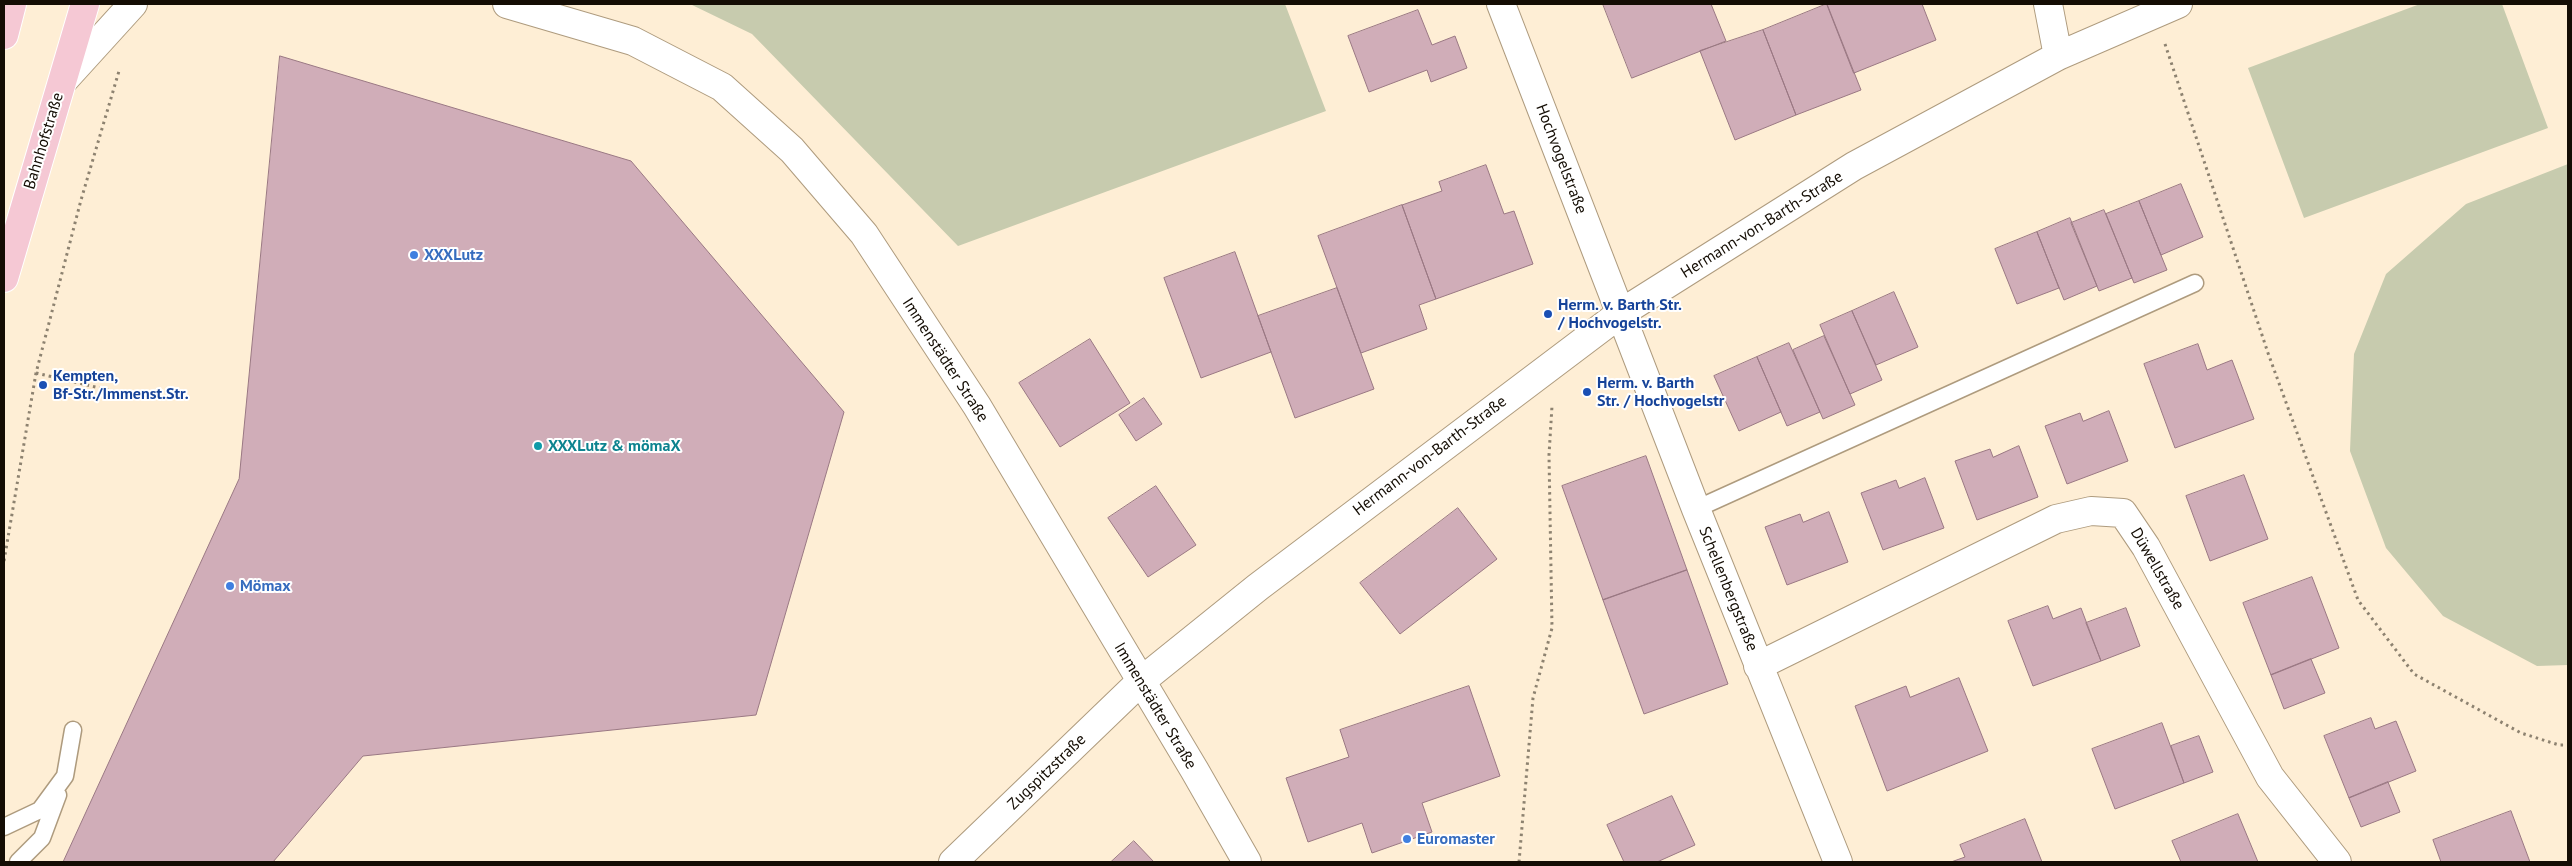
<!DOCTYPE html>
<html>
<head>
<meta charset="utf-8">
<style>
  body { margin:0 }
  #map { position:relative; width:2572px; height:866px; overflow:hidden; background:#feeed5; font-family:"PT Sans",sans-serif }
  canvas { display:block }
  .frame { position:absolute; inset:0; border:5px solid #140d04; pointer-events:none }
</style>
</head>
<body>
<div id="map">
<canvas width="2572" height="866"></canvas>
<div class="frame"></div>
</div>
<script>
const c = document.querySelector('canvas').getContext('2d');
c.lineJoin = 'round';
function paint(path, color) {
  c.fillStyle = color;
  c.fill(path, 'evenodd');
}
function strokePath(path, color, width, dash) {
  c.strokeStyle = color;
  c.lineWidth = width;
  c.lineCap = dash ? 'butt' : 'round';
  c.setLineDash(dash || []);
  c.stroke(path);
}
function drawText(font, color, halo, rows, align = 'center') {
  c.font = font + ' "PT Sans",sans-serif';
  c.lineWidth = 4;
  c.setLineDash([]);
  c.textBaseline = 'middle';
  c.strokeStyle = halo;
  c.fillStyle = color;
  for (const [text, x, y, turn = 0] of rows) {
    c.save();
    c.translate(x, y);
    c.rotate((+turn || 0) * Math.PI / 180);
    c.textAlign = isNaN(turn) ? turn : align;
    if (halo) c.strokeText(text, 0, 0);
    c.fillText(text, 0, 0);
    c.restore();
  }
}
const green = new Path2D(`
  M690,4H1285L1326,111L958,246L752,34Z
  M2420,4H2502L2548,128L2304,218L2248,68Z
  M2568,164V665L2537,666L2443,616L2386,548L2350,451L2354,354L2386,274L2466,204Z`);
const building = new Path2D(`
  M1603,4H1711L1726,41L1632,78Z
  M1827,4L1861,90L1796,115L1763,30Z
  M1827,4H1922L1936,40L1854,73Z
  M1418,10L1432,45L1455,36L1467,68L1431,82L1427,70L1369,92L1348,36Z
  M1763,30L1796,115L1735,140L1700,51Z
  M280,56L631,161L844,412L756,715L363,756L273,862H63L239,479Z
  M1486,165L1504,214L1514,211L1533,264L1436,299L1402,205L1442,191L1439,182Z
  M2181,184L2203,237L2161,255L2139,201Z
  M2139,201L2167,270L2134,283L2106,214Z
  M1402,205L1436,299L1419,305L1427,329L1361,353L1318,236Z
  M2104,210L2132,278L2099,291L2071,223Z
  M2070,218L2097,286L2064,300L2037,232Z
  M2037,232L2059,288L2017,304L1995,249Z
  M1235,252L1271,352L1201,378L1164,278Z
  M1337,288L1374,389L1295,418L1258,316Z
  M1894,292L1918,347L1876,365L1852,311Z
  M1852,311L1882,380L1850,394L1820,325Z
  M1824,336L1855,405L1823,419L1793,350Z
  M1090,339L1130,403L1060,447L1019,383Z
  M1789,343L1820,412L1787,426L1757,357Z
  M2198,344L2207,370L2232,360L2254,419L2175,448L2144,364Z
  M1757,357L1781,412L1739,431L1714,376Z
  M1144,398L1162,424L1136,441L1119,415Z
  M2109,411L2128,461L2067,484L2045,426L2080,413L2083,421Z
  M2019,446L2038,497L1977,520L1955,461L1990,449L1993,457Z
  M1646,456L1687,570L1603,600L1562,486Z
  M2244,475L2268,539L2210,561L2186,496Z
  M1925,478L1944,528L1883,550L1861,493L1896,480L1899,488Z
  M1156,486L1196,545L1148,577L1108,518Z
  M1458,508L1497,559L1400,634L1360,583Z
  M1829,512L1848,562L1787,585L1765,527L1800,514L1803,522Z
  M1687,570L1728,684L1644,714L1603,600Z
  M2312,577L2339,648L2271,675L2243,603Z
  M2048,606L2053,619L2081,608L2101,661L2033,686L2008,621Z
  M2126,608L2140,646L2101,661L2086,623Z
  M2311,659L2325,693L2284,709L2271,675Z
  M1959,678L1988,751L1887,791L1855,706L1906,686L1910,697Z
  M1469,686L1500,776L1422,803L1432,832L1372,853L1362,823L1308,842L1286,778L1349,757L1340,730Z
  M2371,718L2375,729L2396,721L2416,771L2349,798L2324,736Z
  M2162,723L2184,783L2115,809L2092,749Z
  M2199,736L2213,772L2184,783L2171,746Z
  M2388,782L2400,812L2361,827L2349,798Z
  M1672,796L1695,845L1657,862H1624L1607,825Z
  M2511,811L2530,862H2441L2433,840Z
  M2238,814L2258,862H2181L2172,841Z
  M2025,819L2042,862H1951L1965,857L1960,845Z
  M1134,841L1154,862H1111Z`);
const path = new Path2D(`
  M2165,44L2268,353L2358,600L2414,674L2521,733L2559,745H2568
  M36,373L117,392
  M4,561L36,373L81,200L119,71
  M1519,862L1533,698L1552,628L1549,455L1552,406`);
const service = new Path2D(`
  M1696,509L2195,283
  M4,827L40,810L65,776L73,730
  M18,862L42,838L58,795`);
const minor = new Path2D(`
  M1501,4L1696,509L1838,862
  M2048,4L2058,56
  M1758,666L2056,519L2091,511L2123,513L2146,547L2270,777L2337,862
  M953,862L1140,682L1258,587L1621,313L1854,166L2058,56L2178,4`);
const tertiary = new Path2D(`
  M507,4L633,41L722,87L792,150L864,234L977,406L1195,771L1247,862
  M63,81L133,4`);
const primary = new Path2D(`
  M4,35L12,4
  M4,278L85,4`);
const markers = [
  [414,255,5,"#3f7fe0"],
  [1548,314,5,"#1a4fb4"],
  [43,385,5,"#1a4fb4"],
  [1587,392,5,"#1a4fb4"],
  [538,446,5,"#0f9aa8"],
  [230,586,5,"#3f7fe0"],
  [1407,839,5,"#3f7fe0"]
];
const streetNames = [
  ["Bahnhofstraße",44,141,-73],
  ["Hochvogelstraße",1561,159,69],
  ["Hermann-von-Barth-Straße",1762,225,-32],
  ["Immenstädter Straße",945,360,57],
  ["Hermann-von-Barth-Straße",1430,456,-37],
  ["Düwellstraße",2157,569,60],
  ["Schellenbergstraße",1728,589,68],
  ["Immenstädter Straße",1155,706,59],
  ["Zugspitzstraße",1047,772,-44]
];
const shopNames = [
  ["XXXLutz",424,255],
  ["Mömax",240,586],
  ["Euromaster",1417,839]
];
const transitNames = [
  ["Herm. v. Barth Str.",1558,305],
  ["/ Hochvogelstr.",1558,323],
  ["Kempten,",53,376],
  ["Bf-Str./Immenst.Str.",53,394],
  ["Herm. v. Barth",1597,383],
  ["Str. / Hochvogelstr",1597,401]
];
const cultureNames = [
  ["XXXLutz & mömaX",548,446]
];
paint(green, '#c7cbae');
paint(building, '#d0adb8');
strokePath(building, '#9a7883', 1);
strokePath(service, '#ae9b7e', 19);
strokePath(minor, '#ae9b7e', 30);
strokePath(tertiary, '#ae9b7e', 30);
strokePath(primary, '#fff', 30);
strokePath(path, '#8d8270', 3, [2.5, 4]);
strokePath(service, '#fff', 16);
strokePath(minor, '#fff', 28);
strokePath(tertiary, '#fff', 28);
strokePath(primary, '#f5c8d4', 28);
for (const [x, y, r, color] of markers) {
  const dot = new Path2D();
  dot.arc(x, y, r, 0, 2 * Math.PI);
  c.fillStyle = color;
  c.fill(dot);
  strokePath(dot, '#fff', 2);
}
drawText('16px', '#140d04', '#fff', streetNames);
drawText('bold 16px', '#366cbe', '#fff', shopNames, 'left');
drawText('bold 16px', '#164399', '#fff', transitNames, 'left');
drawText('bold 16px', '#0d838f', '#fff', cultureNames, 'left');
</script>
</body>
</html>
